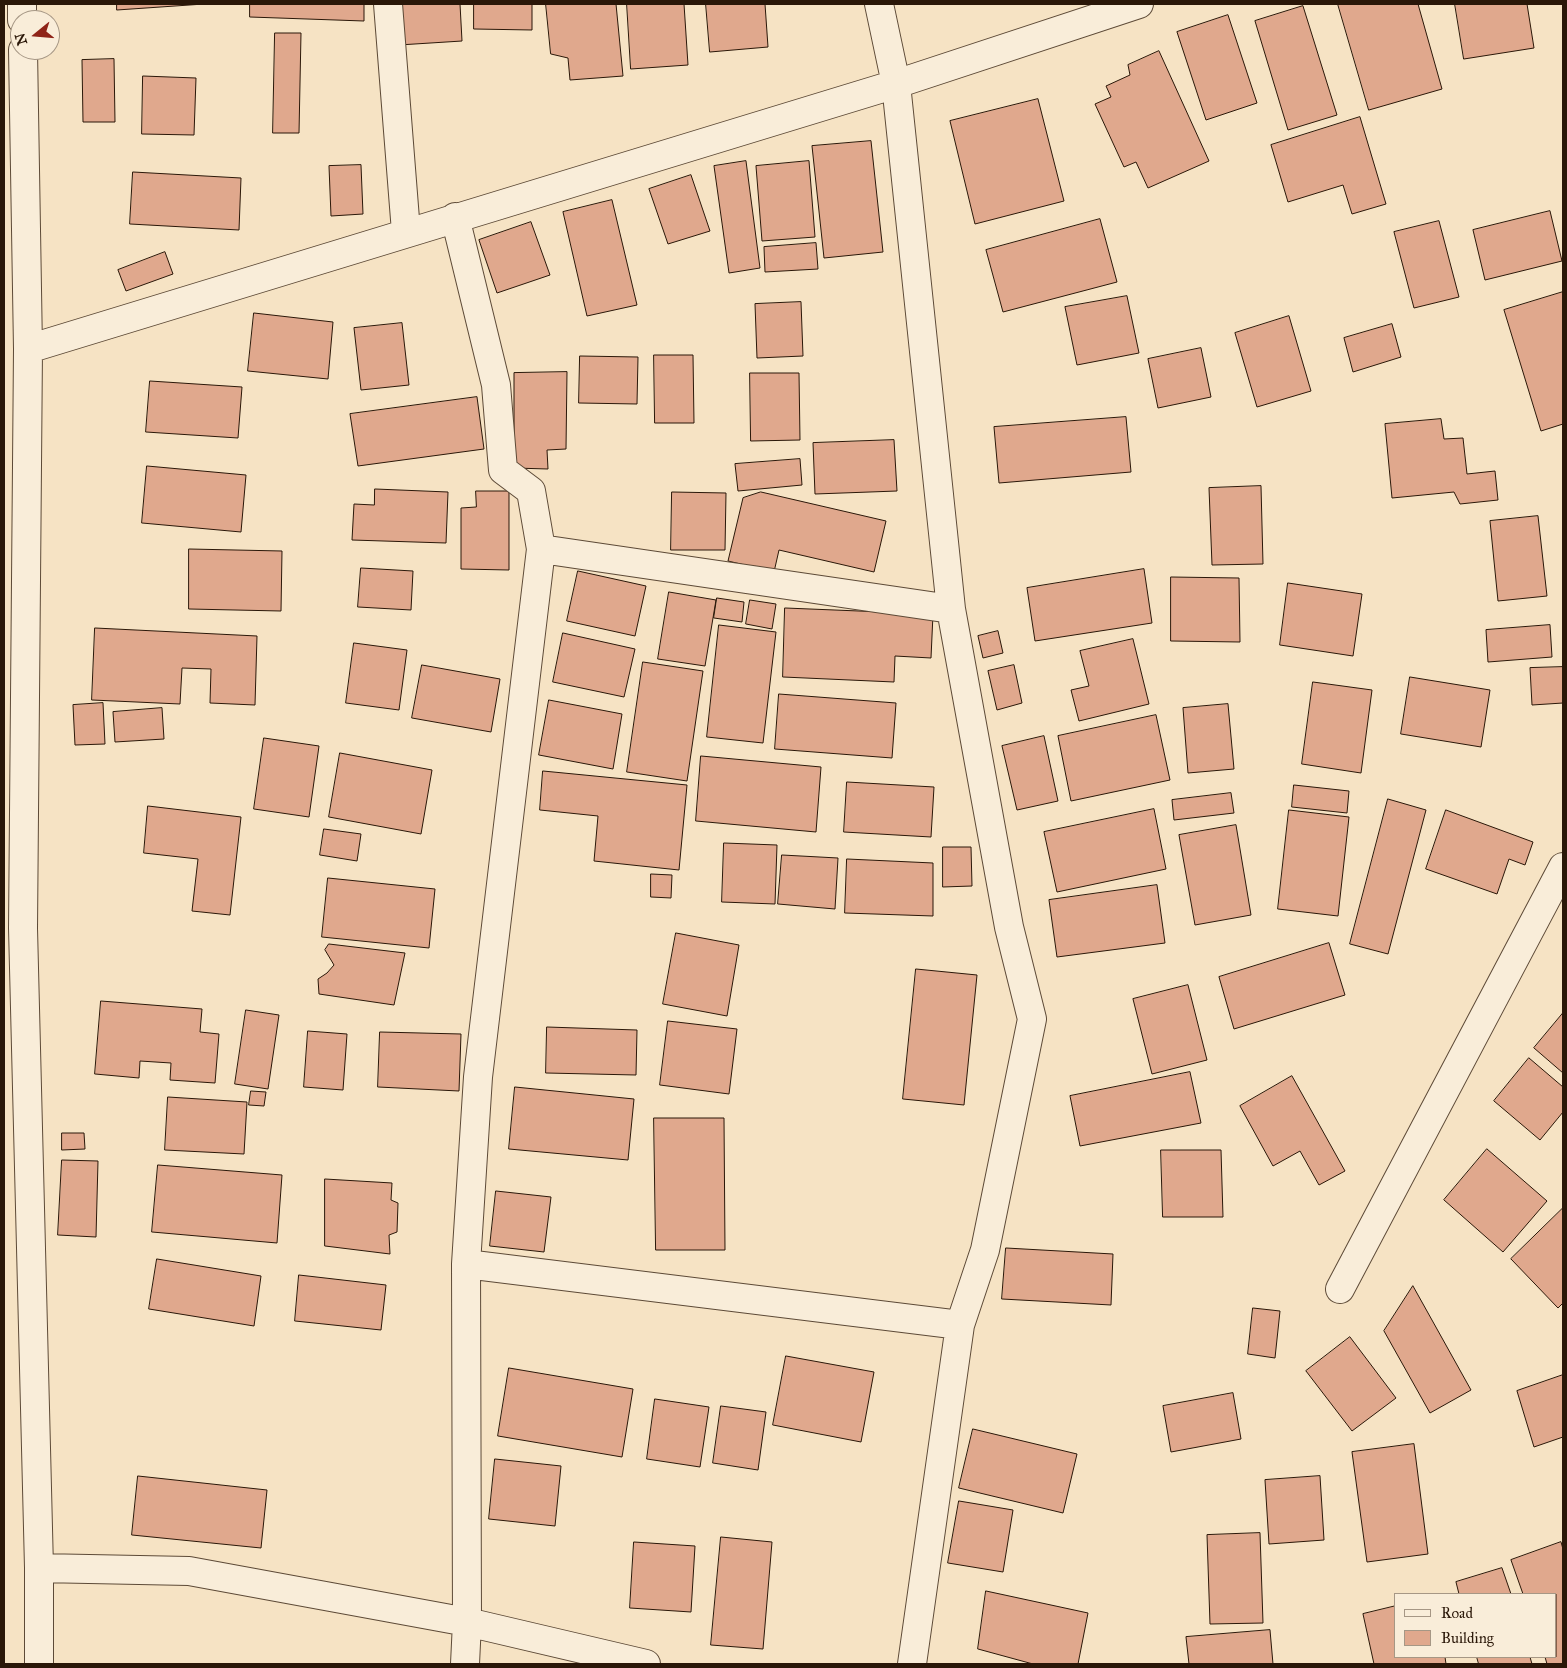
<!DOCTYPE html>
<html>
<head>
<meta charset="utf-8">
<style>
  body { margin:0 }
  #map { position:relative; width:1567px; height:1668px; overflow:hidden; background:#f6e3c4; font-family:"IM FELL Great Primer",serif }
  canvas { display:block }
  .frame { position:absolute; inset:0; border:5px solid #2a1708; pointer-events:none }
  .legend { position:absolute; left:1394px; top:1593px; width:162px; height:65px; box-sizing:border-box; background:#f9edd9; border:1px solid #a69785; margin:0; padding:6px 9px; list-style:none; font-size:15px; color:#2a1708 }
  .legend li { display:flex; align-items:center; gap:10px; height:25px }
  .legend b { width:25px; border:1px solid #a69785 }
  .north { position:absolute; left:10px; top:10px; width:50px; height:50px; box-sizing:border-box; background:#f9edd9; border:1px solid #a69785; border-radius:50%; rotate:253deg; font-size:14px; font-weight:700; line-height:20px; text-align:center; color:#2a1708 }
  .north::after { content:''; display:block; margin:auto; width:18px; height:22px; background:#8f2418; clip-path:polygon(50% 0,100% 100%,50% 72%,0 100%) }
</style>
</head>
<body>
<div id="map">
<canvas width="1567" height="1668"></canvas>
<div class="frame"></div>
<ul class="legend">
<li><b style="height:6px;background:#f9edd9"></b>Road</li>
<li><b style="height:14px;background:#e0a88d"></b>Building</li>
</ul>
<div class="north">N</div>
</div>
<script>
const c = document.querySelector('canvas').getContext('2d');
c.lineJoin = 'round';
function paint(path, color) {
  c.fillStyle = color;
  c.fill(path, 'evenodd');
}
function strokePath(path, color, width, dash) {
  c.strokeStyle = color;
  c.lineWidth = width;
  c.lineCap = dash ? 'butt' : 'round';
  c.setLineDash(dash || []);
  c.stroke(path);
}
const building = new Path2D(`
  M117,4H204L117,10Z
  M250,4H364V21L250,17Z
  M397,4H460L462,41L399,45Z
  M474,4H532V30L474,29Z
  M546,4H616L623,76L570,80L568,58L551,54Z
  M627,4H684L688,65L631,69Z
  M706,4H765L768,47L710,52Z
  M1338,4H1418L1442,89L1369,110Z
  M1455,4H1527L1534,48L1464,59Z
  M1303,6L1337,115L1288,130L1255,21Z
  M1228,15L1257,103L1206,120L1177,32Z
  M275,33H301L299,133H273Z
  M1159,51L1209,161L1148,188L1136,162L1124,167L1095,104L1111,97L1106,86L1130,75L1128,65Z
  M114,59L115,122H83L82,60Z
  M143,76L196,78L194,135L142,134Z
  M1038,99L1064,201L975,224L950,121Z
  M1360,117L1386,204L1352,214L1343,185L1288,202L1271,145Z
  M871,141L883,252L824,258L812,146Z
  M746,161L760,268L729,273L714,166Z
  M809,161L815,237L762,241L756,166Z
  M361,165L363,214L331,216L329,166Z
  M133,172L241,178L239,230L130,224Z
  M691,175L710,231L668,244L649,189Z
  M612,200L637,305L587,316L563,212Z
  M1550,211L1562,261L1485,280L1473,230Z
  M1100,219L1117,282L1003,312L986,250Z
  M1439,221L1459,297L1414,308L1394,232Z
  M531,222L550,275L497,293L479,240Z
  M816,243L818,269L765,272L764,247Z
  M165,252L173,274L126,291L118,270Z
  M1563,292V424L1541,431L1504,310Z
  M1127,296L1139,353L1077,365L1065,307Z
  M801,302L803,356L757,358L755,304Z
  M254,313L333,322L328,379L248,371Z
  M1289,316L1311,391L1257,407L1235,333Z
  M402,323L409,385L361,390L354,328Z
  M1392,324L1401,357L1353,372L1344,338Z
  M1201,348L1211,397L1158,408L1148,359Z
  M654,355H693L694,423H655Z
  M580,356L638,357L637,404L579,403Z
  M567,372L566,449L547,450L548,469L514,468V373Z
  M750,373H799L800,440L751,441Z
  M150,381L242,387L238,438L146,432Z
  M477,397L484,449L358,466L350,414Z
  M1126,417L1131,472L999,483L994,427Z
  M1441,419L1444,439L1463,438L1467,474L1495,471L1498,500L1460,504L1454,492L1392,498L1385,424Z
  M894,440L897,491L815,494L813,443Z
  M800,459L802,485L738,491L735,464Z
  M147,466L246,475L241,532L142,523Z
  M1261,486L1263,564L1212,565L1209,488Z
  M375,489L448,492L446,543L352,540L354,504L374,505Z
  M476,491H509V570L461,569V508L476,507Z
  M672,492L726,493L725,550H671Z
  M761,492L886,521L874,572L779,550L774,572L728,561L743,498Z
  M1538,516L1547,596L1498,601L1490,521Z
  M189,549L282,551L281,611L189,609Z
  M361,568L413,571L411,610L358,607Z
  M1144,569L1152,623L1035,641L1027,588Z
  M578,571L646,586L635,636L567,621Z
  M1171,577L1239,578L1240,642L1171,641Z
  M1288,583L1362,594L1353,656L1280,645Z
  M669,592L716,600L705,666L658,659Z
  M717,598L744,602L742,622L714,618Z
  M750,600L776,604L772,629L746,624Z
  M785,608L933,614L931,658L895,656L894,682L783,677Z
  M719,625L776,632L763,743L707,737Z
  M1550,625L1552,657L1488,662L1486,630Z
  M95,628L257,636L255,705L210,703L211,669L182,668L180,704L92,700Z
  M998,631L1003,653L983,658L978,636Z
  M563,633L635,649L624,697L553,682Z
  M1133,639L1149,704L1079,721L1071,690L1089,686L1080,651Z
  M354,643L407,650L399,710L346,703Z
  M643,662L703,671L687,781L627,772Z
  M422,665L500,679L491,732L412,718Z
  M1014,665L1022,703L997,710L988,671Z
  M1563,667V703L1532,705L1530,668Z
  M1410,677L1490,690L1481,747L1401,734Z
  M1313,682L1372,690L1361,773L1302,764Z
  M779,694L896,703L892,758L775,749Z
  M549,700L622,714L613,769L539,755Z
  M103,703L105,744L75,745L73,705Z
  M1228,704L1234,769L1188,773L1183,708Z
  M162,708L164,739L115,742L113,712Z
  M1156,715L1170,780L1071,801L1058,736Z
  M1044,736L1058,801L1017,810L1002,746Z
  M264,738L319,746L309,817L254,809Z
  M340,753L432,770L421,834L329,817Z
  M701,756L821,767L816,832L696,821Z
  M543,771L687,785L679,870L594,861L598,816L540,810Z
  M847,782L934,787L931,837L844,832Z
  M1294,785L1349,791L1347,813L1292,807Z
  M1231,793L1234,813L1174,820L1172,800Z
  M1388,799L1426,810L1388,954L1350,944Z
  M148,806L241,817L230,915L192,911L198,859L144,853Z
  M1154,809L1166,869L1057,892L1044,832Z
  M1289,810L1349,817L1338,916L1278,909Z
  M1446,810L1533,842L1525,865L1509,859L1497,894L1426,869Z
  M1236,825L1251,915L1195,925L1179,835Z
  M324,829L361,834L357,861L320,855Z
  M724,843L777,845L775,904L722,902Z
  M943,847H971L972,886L943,887Z
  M782,855L838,858L835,909L778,904Z
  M847,859L933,863V916L845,913Z
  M651,874L672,875L671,898L651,897Z
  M328,878L435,889L429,948L322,937Z
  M1157,885L1165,943L1057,957L1049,900Z
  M676,933L739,945L727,1016L663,1004Z
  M1329,943L1345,995L1234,1029L1219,977Z
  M329,944L405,953L394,1005L319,994L318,979L327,973L334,965L325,950Z
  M916,969L977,975L964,1105L903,1099Z
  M1188,985L1207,1060L1152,1074L1133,999Z
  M101,1001L202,1009L200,1032L219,1034L215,1083L170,1080L171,1063L140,1061L139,1078L95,1074Z
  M246,1010L279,1015L268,1089L235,1084Z
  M1563,1013V1073L1534,1048Z
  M668,1021L737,1029L729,1094L660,1085Z
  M547,1027L637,1030L636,1075L546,1073Z
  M308,1031L347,1034L343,1090L304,1087Z
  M380,1032L461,1034L459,1091L378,1087Z
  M1529,1058L1563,1087V1112L1540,1140L1494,1101Z
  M1190,1072L1201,1123L1080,1146L1070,1096Z
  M1292,1076L1345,1171L1319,1185L1300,1151L1273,1166L1240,1106Z
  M515,1087L634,1099L628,1160L509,1149Z
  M251,1091L266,1092L264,1106L249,1105Z
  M168,1097L247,1102L244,1154L165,1150Z
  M654,1118H724L725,1250H656Z
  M62,1133H84L85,1149L62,1150Z
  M1487,1149L1547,1201L1503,1252L1444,1200Z
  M1161,1150H1221L1223,1217H1163Z
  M62,1160L98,1161L96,1237L58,1235Z
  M158,1165L282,1175L277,1243L152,1232Z
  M325,1179L392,1183L391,1200L398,1203L397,1232L389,1235L390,1254L325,1246Z
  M496,1191L551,1197L544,1252L490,1246Z
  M1563,1208V1303L1558,1308L1511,1259Z
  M1006,1248L1113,1254L1111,1305L1002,1299Z
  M157,1259L261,1276L254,1326L149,1309Z
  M299,1275L386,1285L381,1330L295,1321Z
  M1413,1286L1471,1390L1430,1413L1384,1331Z
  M1253,1308L1280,1311L1275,1358L1248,1354Z
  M1350,1337L1396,1398L1352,1431L1306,1371Z
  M786,1356L874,1372L861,1442L773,1425Z
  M509,1368L633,1389L622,1457L498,1436Z
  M1563,1375V1437L1534,1447L1517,1391Z
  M1233,1393L1241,1439L1171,1452L1163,1406Z
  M655,1399L709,1407L700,1467L647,1459Z
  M721,1406L766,1412L758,1470L713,1463Z
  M973,1429L1077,1454L1063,1513L959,1488Z
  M1414,1444L1428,1554L1367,1562L1352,1452Z
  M495,1459L561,1466L555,1526L489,1519Z
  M138,1476L267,1490L261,1548L132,1535Z
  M1320,1476L1324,1540L1269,1544L1265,1480Z
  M959,1501L1013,1510L1003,1572L948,1563Z
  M1260,1533L1263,1623L1210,1624L1207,1535Z
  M721,1537L772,1542L763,1649L711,1645Z
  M634,1542L695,1546L691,1612L630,1608Z
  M1561,1542L1563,1549V1664H1547L1545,1657H1556V1594H1523L1511,1560Z
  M1502,1568L1511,1594H1459L1456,1582Z
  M986,1591L1088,1613L1078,1664H1033L978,1649Z
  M1396,1606V1657H1445L1446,1664H1374L1363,1614Z
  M1270,1630L1273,1664H1189L1186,1637Z
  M1477,1657H1530L1532,1664H1479Z`);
const street = new Path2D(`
  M22,4V20
  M388,4L406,232
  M879,4L896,84L951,609L1009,927L1032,1019L985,1250L960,1325L912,1664
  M23,50L28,349L23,928L39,1568V1664
  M455,217L496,385L503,470L531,491L541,549L478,1077L466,1264L467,1622L646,1664
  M28,349L896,84L1139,4
  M541,549L951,609
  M466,1264L960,1325
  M1340,1289L1563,867
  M39,1568L189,1571L467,1622L465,1664`);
paint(building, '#e0a88d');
strokePath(building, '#2a1708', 1);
strokePath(street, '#5d4a37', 30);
strokePath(street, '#f9edd9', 28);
</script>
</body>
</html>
